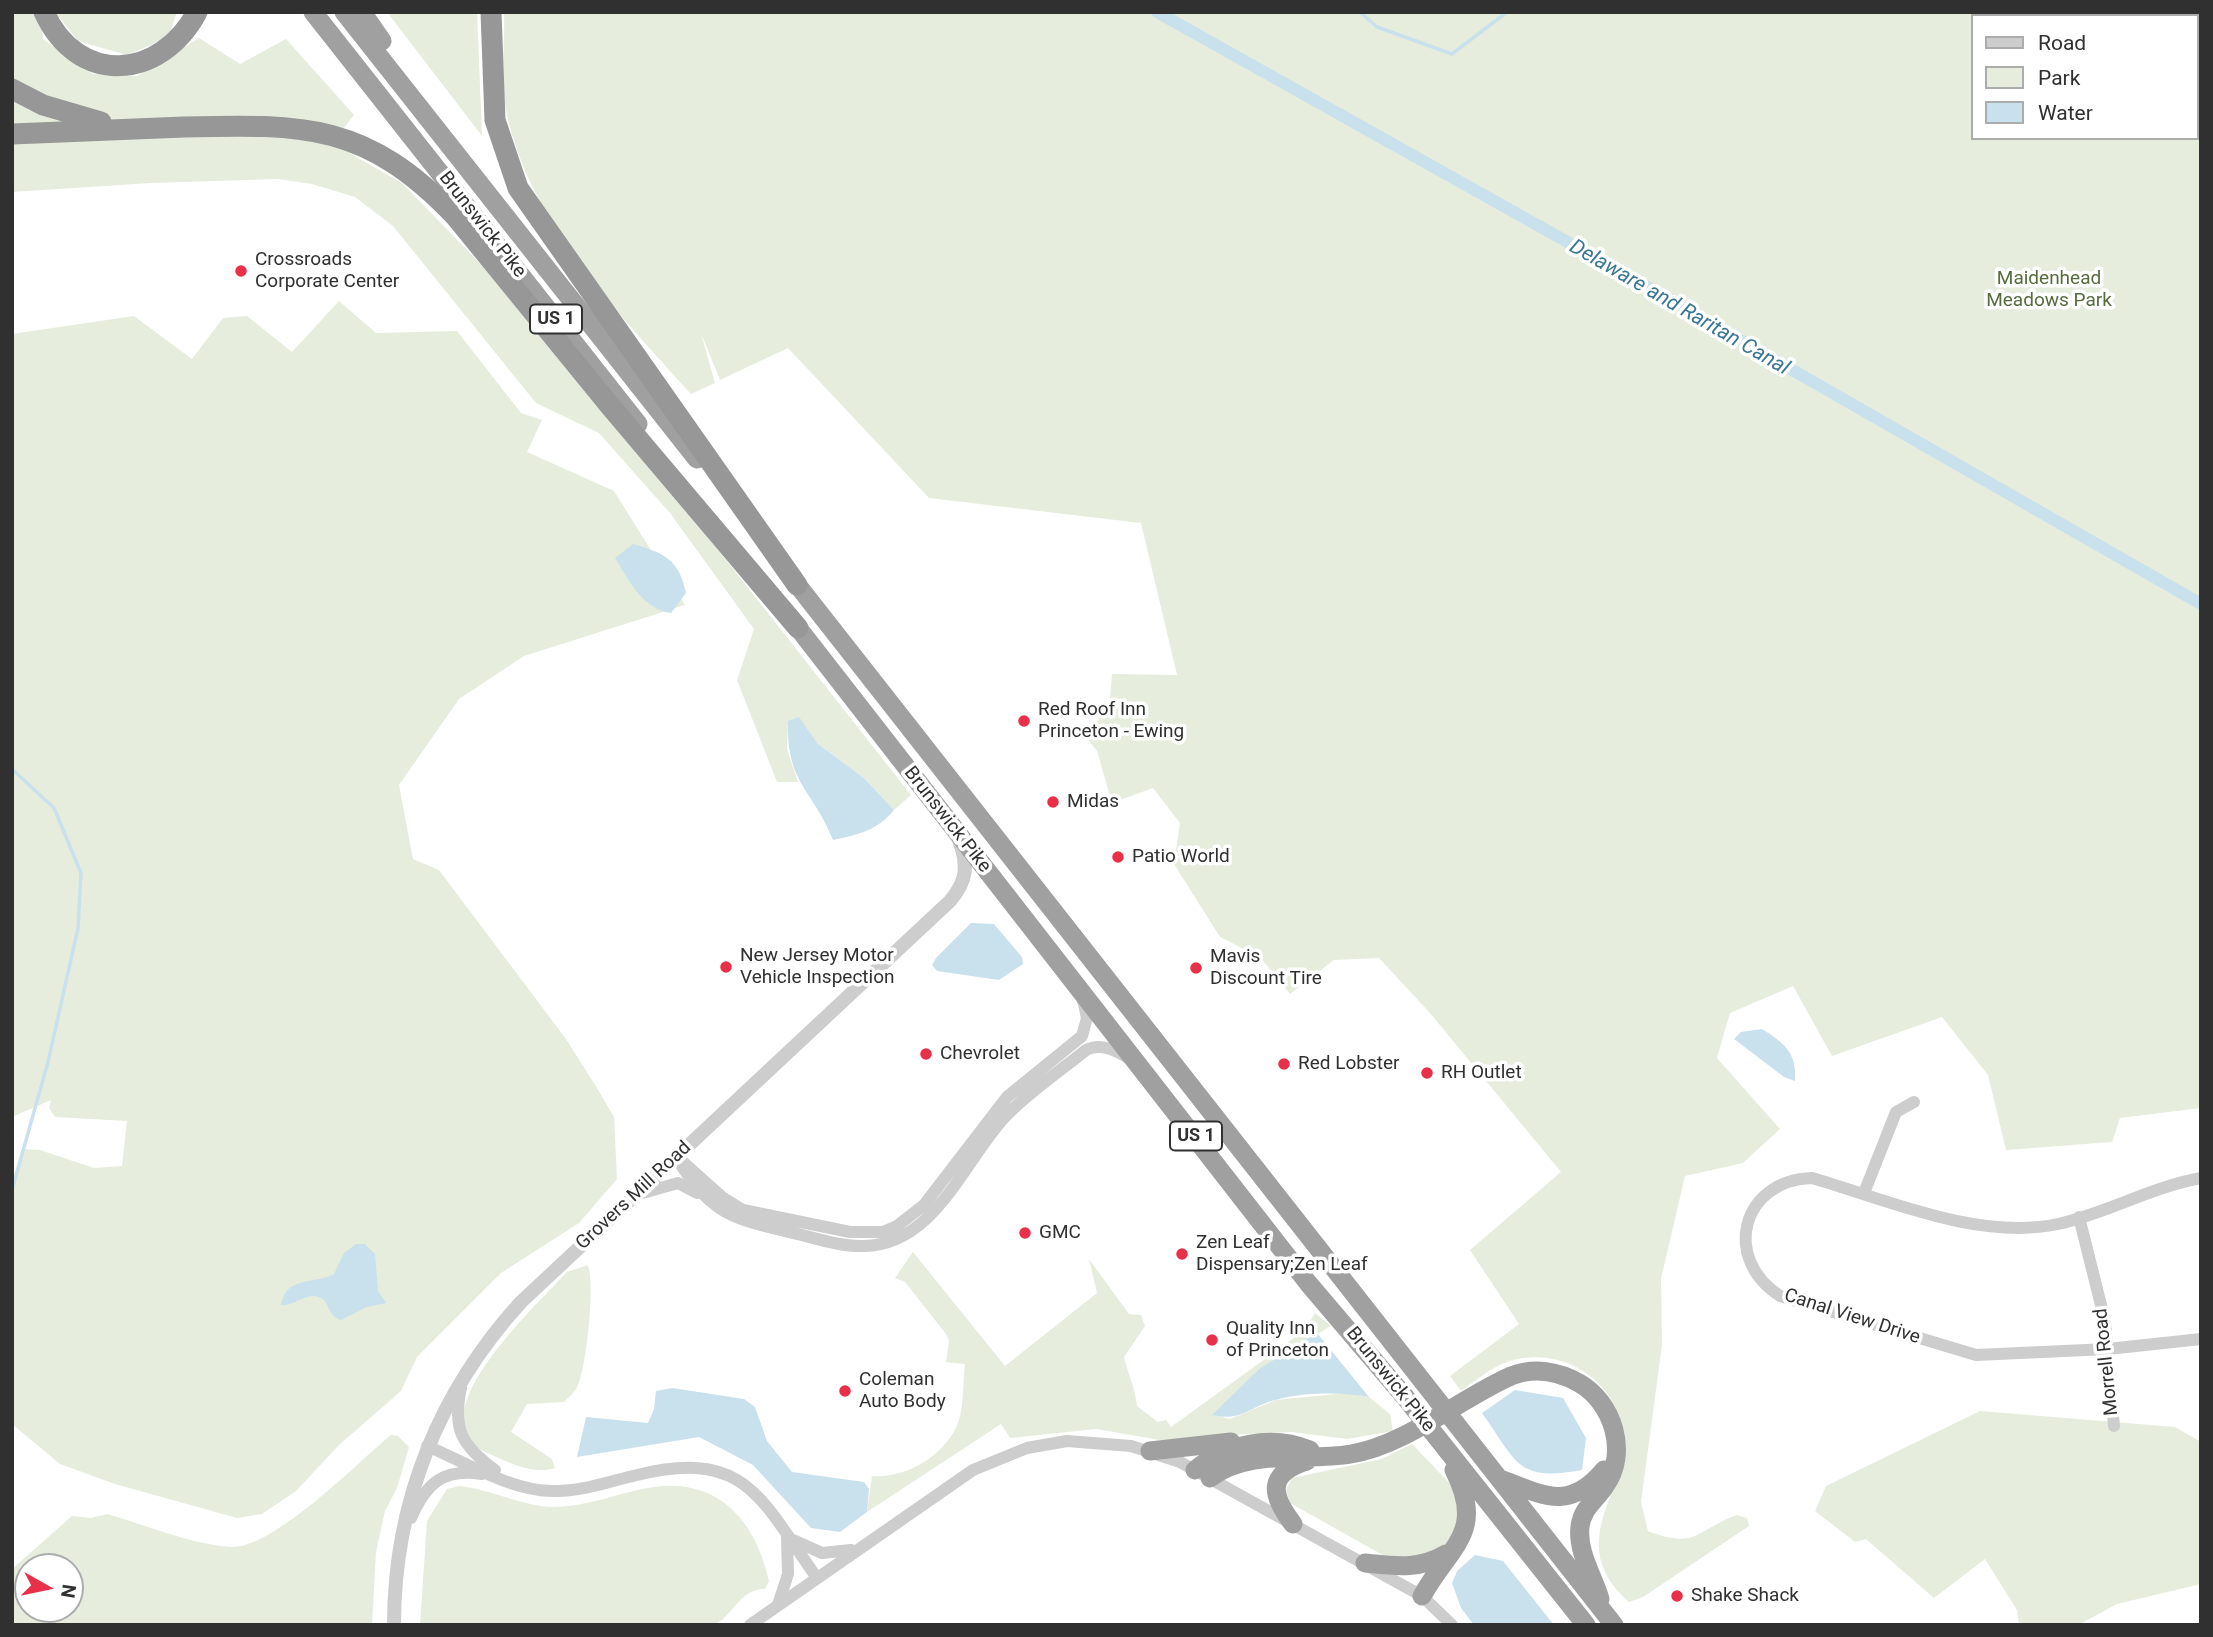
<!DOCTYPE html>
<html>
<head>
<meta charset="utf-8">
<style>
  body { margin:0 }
  #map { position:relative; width:2213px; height:1637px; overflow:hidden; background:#fff; font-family:Roboto,sans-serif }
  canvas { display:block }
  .frame { position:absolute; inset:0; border:14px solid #303030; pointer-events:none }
  .legend { position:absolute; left:1971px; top:14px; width:228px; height:126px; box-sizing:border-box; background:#fff; border:2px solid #acacac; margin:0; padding:9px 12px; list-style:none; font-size:21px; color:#303030 }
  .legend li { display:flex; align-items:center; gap:14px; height:35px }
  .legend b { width:35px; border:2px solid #acacac }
  .north { position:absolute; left:14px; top:1553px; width:70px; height:70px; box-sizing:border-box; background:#fff; border:2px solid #acacac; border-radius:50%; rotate:99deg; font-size:19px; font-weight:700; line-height:28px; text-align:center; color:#303030 }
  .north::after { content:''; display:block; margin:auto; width:24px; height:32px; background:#e83048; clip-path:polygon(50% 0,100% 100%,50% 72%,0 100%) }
</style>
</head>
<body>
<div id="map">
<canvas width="2213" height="1637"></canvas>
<div class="frame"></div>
<ul class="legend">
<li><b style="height:9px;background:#cdcdcd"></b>Road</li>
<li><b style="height:19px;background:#e6eddd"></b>Park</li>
<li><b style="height:19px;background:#c9e1ed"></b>Water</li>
</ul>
<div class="north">N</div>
</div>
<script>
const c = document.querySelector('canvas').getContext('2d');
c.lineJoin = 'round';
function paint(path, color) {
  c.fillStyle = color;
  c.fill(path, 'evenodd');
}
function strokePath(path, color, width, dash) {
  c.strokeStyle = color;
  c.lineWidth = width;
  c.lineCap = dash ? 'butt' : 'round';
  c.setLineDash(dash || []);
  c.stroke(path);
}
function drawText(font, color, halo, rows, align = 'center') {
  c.font = font + ' Roboto,sans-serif';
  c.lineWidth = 7;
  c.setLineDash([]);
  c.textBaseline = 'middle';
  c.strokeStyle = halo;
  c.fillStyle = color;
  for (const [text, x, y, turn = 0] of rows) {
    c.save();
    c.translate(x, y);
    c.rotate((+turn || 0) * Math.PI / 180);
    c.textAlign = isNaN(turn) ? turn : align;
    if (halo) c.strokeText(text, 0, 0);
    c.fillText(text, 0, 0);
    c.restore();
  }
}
const green = new Path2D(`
  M12,12H41L43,39L93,74L137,76L199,38L240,64L286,39L354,115L332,143L402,183L494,278L642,453L911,795L894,810L864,778L788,721L787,749L798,782H777L737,680L754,629L670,513L599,433L536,403L393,226L355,197L312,184L278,179L151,183L12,192Z
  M55,12H177L168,38L127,55L78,41Z
  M387,12H477L482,136Z
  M504,12H2201V1108L2120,1118L2112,1142L2006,1150L1988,1075L1942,1017L1832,1056L1793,986L1730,1013L1717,1058L1780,1129L1743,1163L1685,1176L1661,1279L1662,1345L1641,1502L1648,1531C1698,1550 1695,1530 1737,1515L1747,1518L1749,1526L1643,1597L1629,1602C1576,1555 1605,1514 1625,1458C1629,1396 1579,1347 1517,1359C1496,1363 1478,1379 1461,1391L1450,1376L1519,1324L1470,1250L1561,1172L1430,1013L1379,958L1334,960L1290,994L1260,957L1220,937L1174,864L1180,823L1153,788L1112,803L1097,751L1082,732L1109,712L1112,674L1177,675L1141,523L929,498L788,348L720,380L701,333L715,383L691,394C617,312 524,216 505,104C501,75 505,42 504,12ZM1973,16H2197V138H1973Z
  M339,301L376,333L457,331L521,413L542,420L527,452L614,491L685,605L524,656L459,699L399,785L413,859L439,870L566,1039L597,1088L614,1117L617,1179L579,1223L501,1273L417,1357L401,1391L339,1445L296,1491L262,1514L237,1518L115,1484L60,1464L12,1424V1182L22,1149L40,1150L94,1168L122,1166L127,1121L55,1117L49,1108L51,1100L12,1117V334L134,316L192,359L223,318L247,316L292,352Z
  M913,1252L1005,1366L1097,1293L1089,1259L1129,1314L1141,1315L1145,1326L1124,1357C1128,1374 1135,1388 1137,1406L1158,1422L1166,1420L1171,1427L1305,1330L1315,1313L1331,1326L1259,1369L1213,1415L1230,1419L1276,1400L1347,1393L1369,1397L1390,1414L1393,1431L1347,1439L1292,1432L1230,1435L1172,1442L1096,1429L1010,1438L1001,1424L867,1512L872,1476C906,1479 948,1454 959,1420C964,1403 963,1381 965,1364L946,1362L949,1341L946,1334L905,1282L895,1278Z
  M588,1265C595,1286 587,1364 578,1385C576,1391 569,1397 564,1402L527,1404L511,1432L552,1459L555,1468C530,1476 502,1459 479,1449C420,1411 540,1302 567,1272Z
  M1980,1411L2175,1427L2201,1442V1584L2117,1604L2078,1625H2019L2017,1610L1985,1559L1934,1598L1866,1539L1855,1542L1815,1511L1826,1486Z
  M391,1435L398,1436L409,1447L397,1488L385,1511L376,1552L372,1625H12V1569L72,1516L91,1518L107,1514C146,1525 190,1544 231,1547C273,1549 357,1463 391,1435ZM28,1567H70V1609H28Z
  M1412,1444L1458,1492L1459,1535L1431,1560L1390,1559L1290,1503L1286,1490L1292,1478L1382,1459Z
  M459,1486C491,1489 521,1506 553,1507C588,1507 620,1492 654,1487C719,1478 756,1522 769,1581L765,1589C738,1589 734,1617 713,1625H420L427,1521L447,1489Z`);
const water = new Path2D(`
  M633,544C664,553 679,559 686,593L671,613C643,609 629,581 615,558Z
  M799,717L817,743L864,778L894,810C878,830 858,835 833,840C813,789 786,784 788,721Z
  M971,923L994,924L1022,957L1023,964L999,980L937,971L932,965L936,958Z
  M1762,1029C1784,1043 1797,1052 1795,1081L1784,1077L1734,1039L1741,1032Z
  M356,1244H365L375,1254L378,1291L386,1303L367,1307L341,1320C328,1317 330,1301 319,1297C305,1292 294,1307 281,1305C286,1275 314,1285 334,1274L344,1253Z
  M1317,1333L1369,1397C1341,1392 1303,1392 1275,1400C1249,1407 1241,1422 1212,1415L1259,1369Z
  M672,1388L744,1399L755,1407L767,1441L792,1472L864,1482L869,1489L867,1512L840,1532L811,1528L753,1465L699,1437L577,1457L586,1417L648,1423L654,1409L656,1391Z
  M1515,1390L1563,1398L1586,1438L1582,1470C1516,1482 1517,1462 1482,1413Z
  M1475,1555L1503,1561L1554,1625H1474L1461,1608L1452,1583L1457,1571Z`);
const stream = new Path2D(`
  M1360,12L1377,27L1452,54L1507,12
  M12,769L54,808L81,873L78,928L48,1062L12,1190`);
const canal = new Path2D(`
  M1157,12L1630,277L2201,604`);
const minor = new Path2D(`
  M676,1157C709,1210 725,1217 785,1231C810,1236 838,1247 864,1246C934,1245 963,1163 1004,1118C1027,1093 1059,1072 1086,1050C1101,1042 1117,1051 1130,1059
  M684,1163L722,1197L743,1210L850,1232H883L897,1226L924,1205L1007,1097L1082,1036L1087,1018L1083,1000
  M2201,1178C2151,1187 2107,1213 2058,1224C1979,1241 1888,1200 1812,1178C1742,1180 1721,1258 1780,1296L1976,1355L2108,1349L2201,1339
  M1864,1193L1896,1112L1914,1102
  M639,1194L678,1183L697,1193
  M2079,1217L2105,1321L2114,1426
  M461,1388C452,1429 462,1446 495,1470
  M427,1446C465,1462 511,1491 553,1491C581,1492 610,1481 637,1475C746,1448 761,1499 817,1578
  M411,1518C426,1484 442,1468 482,1474
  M793,1540L822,1553L851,1550
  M778,1605L788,1574L787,1536
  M750,1625L973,1470L1027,1448L1067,1441L1131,1446L1180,1462L1422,1596L1452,1625`);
const tertiary = new Path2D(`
  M394,1625C394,1502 439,1392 521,1302L950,901C968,880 968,865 959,840`);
const trunk = new Path2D(`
  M313,12L638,424
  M344,12L697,459
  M362,12L382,41
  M788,573L1614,1625
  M788,615L1308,1283L1405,1397L1586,1625
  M1150,1451L1231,1442
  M1195,1470C1227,1444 1270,1434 1310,1450
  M1210,1478C1250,1448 1305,1462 1351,1454C1406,1445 1461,1398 1511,1376C1534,1367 1558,1371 1579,1383C1613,1402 1629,1453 1605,1486C1596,1500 1582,1508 1580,1527C1577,1551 1593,1576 1600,1599
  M1503,1480C1544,1496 1570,1511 1604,1470
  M1293,1524C1271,1495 1266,1474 1307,1461
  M1365,1563C1395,1566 1419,1570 1446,1554
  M1422,1596C1450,1545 1486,1533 1454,1470`);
const motorway = new Path2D(`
  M44,12C78,87 161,80 197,12
  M491,12L495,120L518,188L797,585
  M12,89L43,105L101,122
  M12,134C69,132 126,129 184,127C305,124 367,123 456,217L611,407L798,628`);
const markers = [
  [241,271,7,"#e83048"],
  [1024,721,7,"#e83048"],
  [1053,802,7,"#e83048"],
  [1118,857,7,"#e83048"],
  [726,967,7,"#e83048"],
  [1196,968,7,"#e83048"],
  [926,1054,7,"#e83048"],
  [1284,1064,7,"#e83048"],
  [1427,1073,7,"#e83048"],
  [1025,1233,7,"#e83048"],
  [1182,1254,7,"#e83048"],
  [1212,1340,7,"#e83048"],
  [845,1391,7,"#e83048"],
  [1677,1596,7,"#e83048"]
];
const shields = [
  [556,319,52],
  [1196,1136,52]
];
const shieldNames = [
  ["US 1",556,319],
  ["US 1",1196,1136]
];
const streetNames = [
  ["Brunswick Pike",482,225,52],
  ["Brunswick Pike",947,820,52],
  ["Grovers Mill Road",634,1196,-43],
  ["Canal View Drive",1852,1317,18],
  ["Morrell Road",2107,1362,-96],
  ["Brunswick Pike",1390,1380,51]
];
const poiNames = [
  ["Crossroads",255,260],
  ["Corporate Center",255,282],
  ["Red Roof Inn",1038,710],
  ["Princeton - Ewing",1038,732],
  ["Midas",1067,802],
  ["Patio World",1132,857],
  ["New Jersey Motor",740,956],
  ["Vehicle Inspection",740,978],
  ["Mavis",1210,957],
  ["Discount Tire",1210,979],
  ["Chevrolet",940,1054],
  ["Red Lobster",1298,1064],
  ["RH Outlet",1441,1073],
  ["GMC",1039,1233],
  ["Zen Leaf",1196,1243],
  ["Dispensary;Zen Leaf",1196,1265],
  ["Quality Inn",1226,1329],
  ["of Princeton",1226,1351],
  ["Coleman",859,1380],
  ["Auto Body",859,1402],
  ["Shake Shack",1691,1596]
];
const parkNames = [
  ["Maidenhead",2049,279],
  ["Meadows Park",2049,301]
];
const waterNames = [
  ["Delaware and Raritan Canal",1679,308,30]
];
paint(green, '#e6eddd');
paint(water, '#c9e1ed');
strokePath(stream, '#c9e1ed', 3.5);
strokePath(canal, '#c9e1ed', 12);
strokePath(minor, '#cdcdcd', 12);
strokePath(tertiary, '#cdcdcd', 14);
strokePath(trunk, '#a0a0a0', 19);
strokePath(motorway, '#979797', 21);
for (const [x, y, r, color] of markers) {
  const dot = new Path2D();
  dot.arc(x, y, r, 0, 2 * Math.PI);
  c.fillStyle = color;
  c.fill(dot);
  strokePath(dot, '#fff', 2.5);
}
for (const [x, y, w] of shields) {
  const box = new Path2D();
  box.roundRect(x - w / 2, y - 14.5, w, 29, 5);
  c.fillStyle = '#fff';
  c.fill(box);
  strokePath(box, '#303030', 2);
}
drawText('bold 18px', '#303030', null, shieldNames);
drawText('19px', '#303030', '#fff', streetNames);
drawText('19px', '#303030', '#fff', poiNames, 'left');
drawText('19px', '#556c3c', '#fff', parkNames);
drawText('italic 21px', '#3b7694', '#fff', waterNames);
</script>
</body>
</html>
